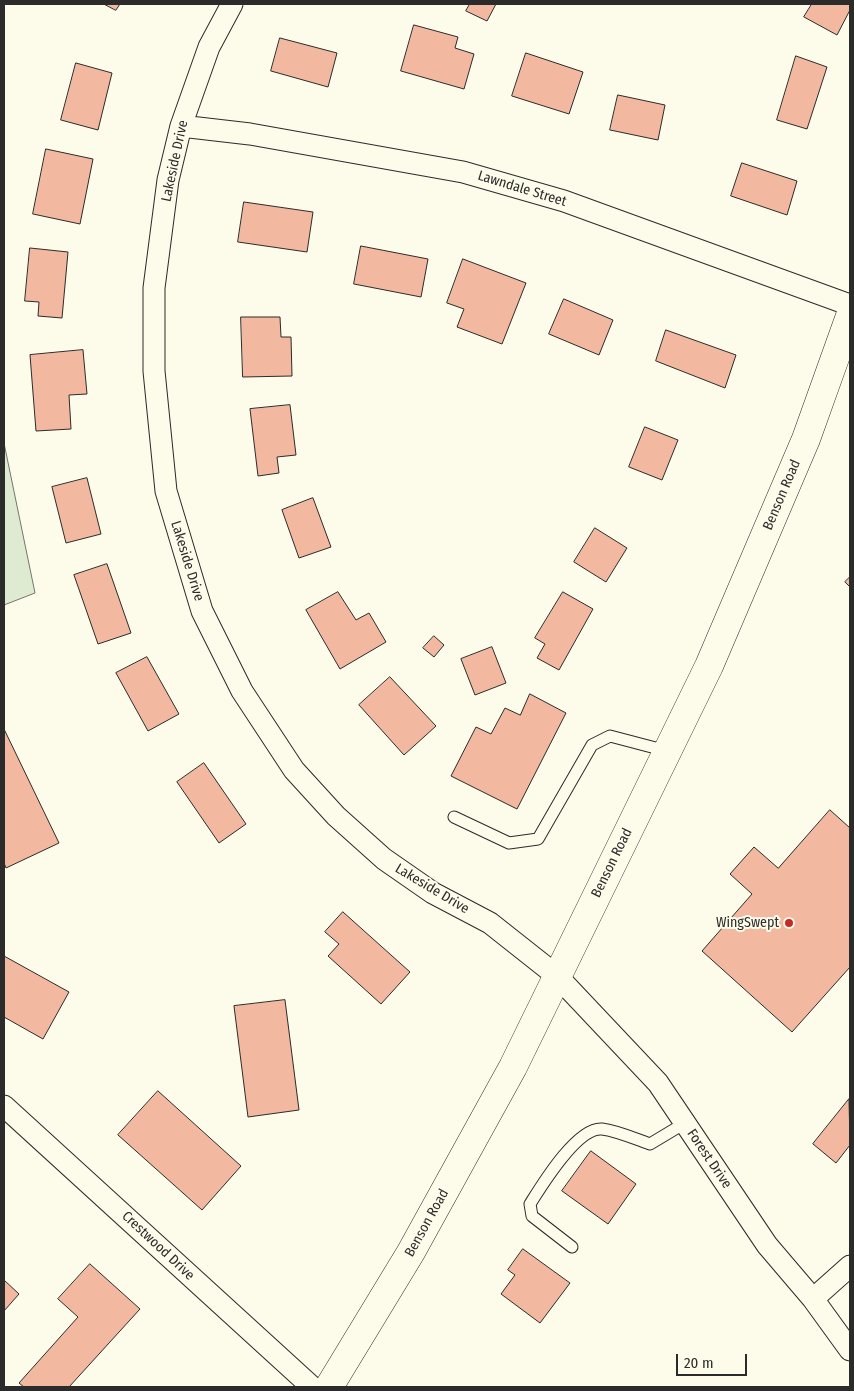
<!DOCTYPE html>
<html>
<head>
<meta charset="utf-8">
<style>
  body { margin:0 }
  #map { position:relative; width:854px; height:1391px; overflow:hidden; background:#fdfbea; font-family:"Fira Sans Condensed",sans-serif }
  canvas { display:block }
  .frame { position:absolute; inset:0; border:5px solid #2b2b2b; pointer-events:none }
  .scale { position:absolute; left:676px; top:1354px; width:71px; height:22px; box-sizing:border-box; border:2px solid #2b2b2b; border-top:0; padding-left:6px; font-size:15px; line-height:18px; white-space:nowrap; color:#2b2b2b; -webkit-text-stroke:4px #fdfbea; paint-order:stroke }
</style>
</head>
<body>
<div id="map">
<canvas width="854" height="1391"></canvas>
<div class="frame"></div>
<div class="scale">20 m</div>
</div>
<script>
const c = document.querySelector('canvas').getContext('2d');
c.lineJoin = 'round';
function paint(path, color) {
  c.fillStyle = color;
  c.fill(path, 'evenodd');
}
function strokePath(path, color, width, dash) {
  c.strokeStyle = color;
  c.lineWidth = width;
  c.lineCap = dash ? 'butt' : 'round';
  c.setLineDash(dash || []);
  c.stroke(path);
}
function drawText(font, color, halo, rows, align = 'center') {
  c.font = font + ' "Fira Sans Condensed",sans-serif';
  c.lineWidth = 4;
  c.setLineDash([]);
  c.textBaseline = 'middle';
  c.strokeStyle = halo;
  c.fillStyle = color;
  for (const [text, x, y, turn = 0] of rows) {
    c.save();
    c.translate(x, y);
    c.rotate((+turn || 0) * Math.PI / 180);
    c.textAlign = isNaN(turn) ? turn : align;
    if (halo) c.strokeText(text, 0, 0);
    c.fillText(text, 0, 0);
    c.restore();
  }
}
const green = new Path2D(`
  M4,443L35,593L4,605Z`);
const building = new Path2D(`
  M104,4H120L116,10Z
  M470,4H496L487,21L466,11Z
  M812,4H850V10L837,35L804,17Z
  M414,25L458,37L455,48L474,54L464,89L401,71Z
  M280,38L337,53L328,87L271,71Z
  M526,53L583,72L569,114L512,96Z
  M796,56L827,67L807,129L777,120Z
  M76,63L112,73L98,130L61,120Z
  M618,95L665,105L658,140L610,130Z
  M46,149L93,159L80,224L33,214Z
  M742,163L797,181L787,215L731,196Z
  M244,202L313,212L307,252L238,242Z
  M361,246L428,259L421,297L354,284Z
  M30,248L68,252L62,318L38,316L39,302L25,301Z
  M463,259L526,283L502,344L457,327L464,309L447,303Z
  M564,299L613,320L599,355L549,334Z
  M241,317H280L281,337H291L292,376L243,377Z
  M666,330L736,355L725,388L656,361Z
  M83,350L87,394L69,395L71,429L36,431L30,355Z
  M290,405L296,455L277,457L279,473L258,476L250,409Z
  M645,427L678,440L662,480L629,467Z
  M87,478L101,534L66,543L52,487Z
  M313,498L331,547L299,558L282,510Z
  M595,528L627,548L606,582L574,562Z
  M107,564L131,633L98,644L74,575Z
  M850,577V587L845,582Z
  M338,592L356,620L369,613L386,642L340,669L306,610Z
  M563,592L593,609L559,670L537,658L545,644L535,638Z
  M434,636L444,645L434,657L423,648Z
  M492,647L506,683L475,695L461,659Z
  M147,657L179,714L148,731L116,673Z
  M390,677L436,726L404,755L359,705Z
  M530,694L566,713L517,809L451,776L476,727L491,734L505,708L520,715Z
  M4,729L59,843L6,868L4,863Z
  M204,763L246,824L219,843L177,782Z
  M830,810L850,828V967L792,1032L702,951L752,894L730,874L754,847L778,868Z
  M343,912L410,972L381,1004L328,956L339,944L325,932Z
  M4,956L69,992L43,1039L4,1017Z
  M285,1000L299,1110L248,1117L234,1006Z
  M158,1091L241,1166L202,1210L118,1135Z
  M849,1099L850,1145L836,1163L813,1144Z
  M591,1151L636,1184L608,1224L562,1191Z
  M523,1249L570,1283L540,1323L501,1294L515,1275L508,1270Z
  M90,1264L140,1309L69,1387H24L19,1383L78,1317L58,1299Z
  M4,1280L19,1294L4,1311Z`);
const lane = new Path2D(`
  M454,817L509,843L538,839L592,745L610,736L667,751
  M572,1247L532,1216L530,1204C542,1185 577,1127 602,1129C618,1131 635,1139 650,1144L685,1123`);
const street = new Path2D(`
  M232,4L209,47L181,126L168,180L154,288V371L166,491L202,611L242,691L294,770L336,816L384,859L433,893L490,923L557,976L658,1083L767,1245L813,1299L850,1350
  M181,126L250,134L463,172L564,201L850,305
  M4,1106L312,1387
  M813,1299L850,1266`);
const secondary = new Path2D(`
  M329,1387L411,1252L513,1067L709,666L806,439L850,316`);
const markers = [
  [789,923,5,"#c62828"]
];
const streetNames = [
  ["Lakeside Drive",175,161,-78],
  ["Lawndale Street",522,189,17],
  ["Benson Road",782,495,-67],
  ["Lakeside Drive",187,561,73],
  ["Benson Road",612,863,-64],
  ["Lakeside Drive",432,889,31],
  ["Forest Drive",709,1159,56],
  ["Benson Road",427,1223,-61],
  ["Crestwood Drive",158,1246,43]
];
const poiNames = [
  ["WingSwept",779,923]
];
paint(green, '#deebd1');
strokePath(green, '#74746e', 1);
paint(building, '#f2b8a0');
strokePath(building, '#2b2b2b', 1);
strokePath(lane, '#2b2b2b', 13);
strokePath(street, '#2b2b2b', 23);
strokePath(secondary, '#2b2b2b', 29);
strokePath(lane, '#fdfbea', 11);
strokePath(street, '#fdfbea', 21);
strokePath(secondary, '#fdfbea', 28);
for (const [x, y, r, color] of markers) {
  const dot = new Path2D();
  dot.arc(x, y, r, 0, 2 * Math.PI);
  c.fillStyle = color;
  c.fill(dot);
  strokePath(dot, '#fdfbea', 2);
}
drawText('14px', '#2b2b2b', '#fdfbea', streetNames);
drawText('14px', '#2b2b2b', '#fdfbea', poiNames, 'right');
</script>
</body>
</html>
